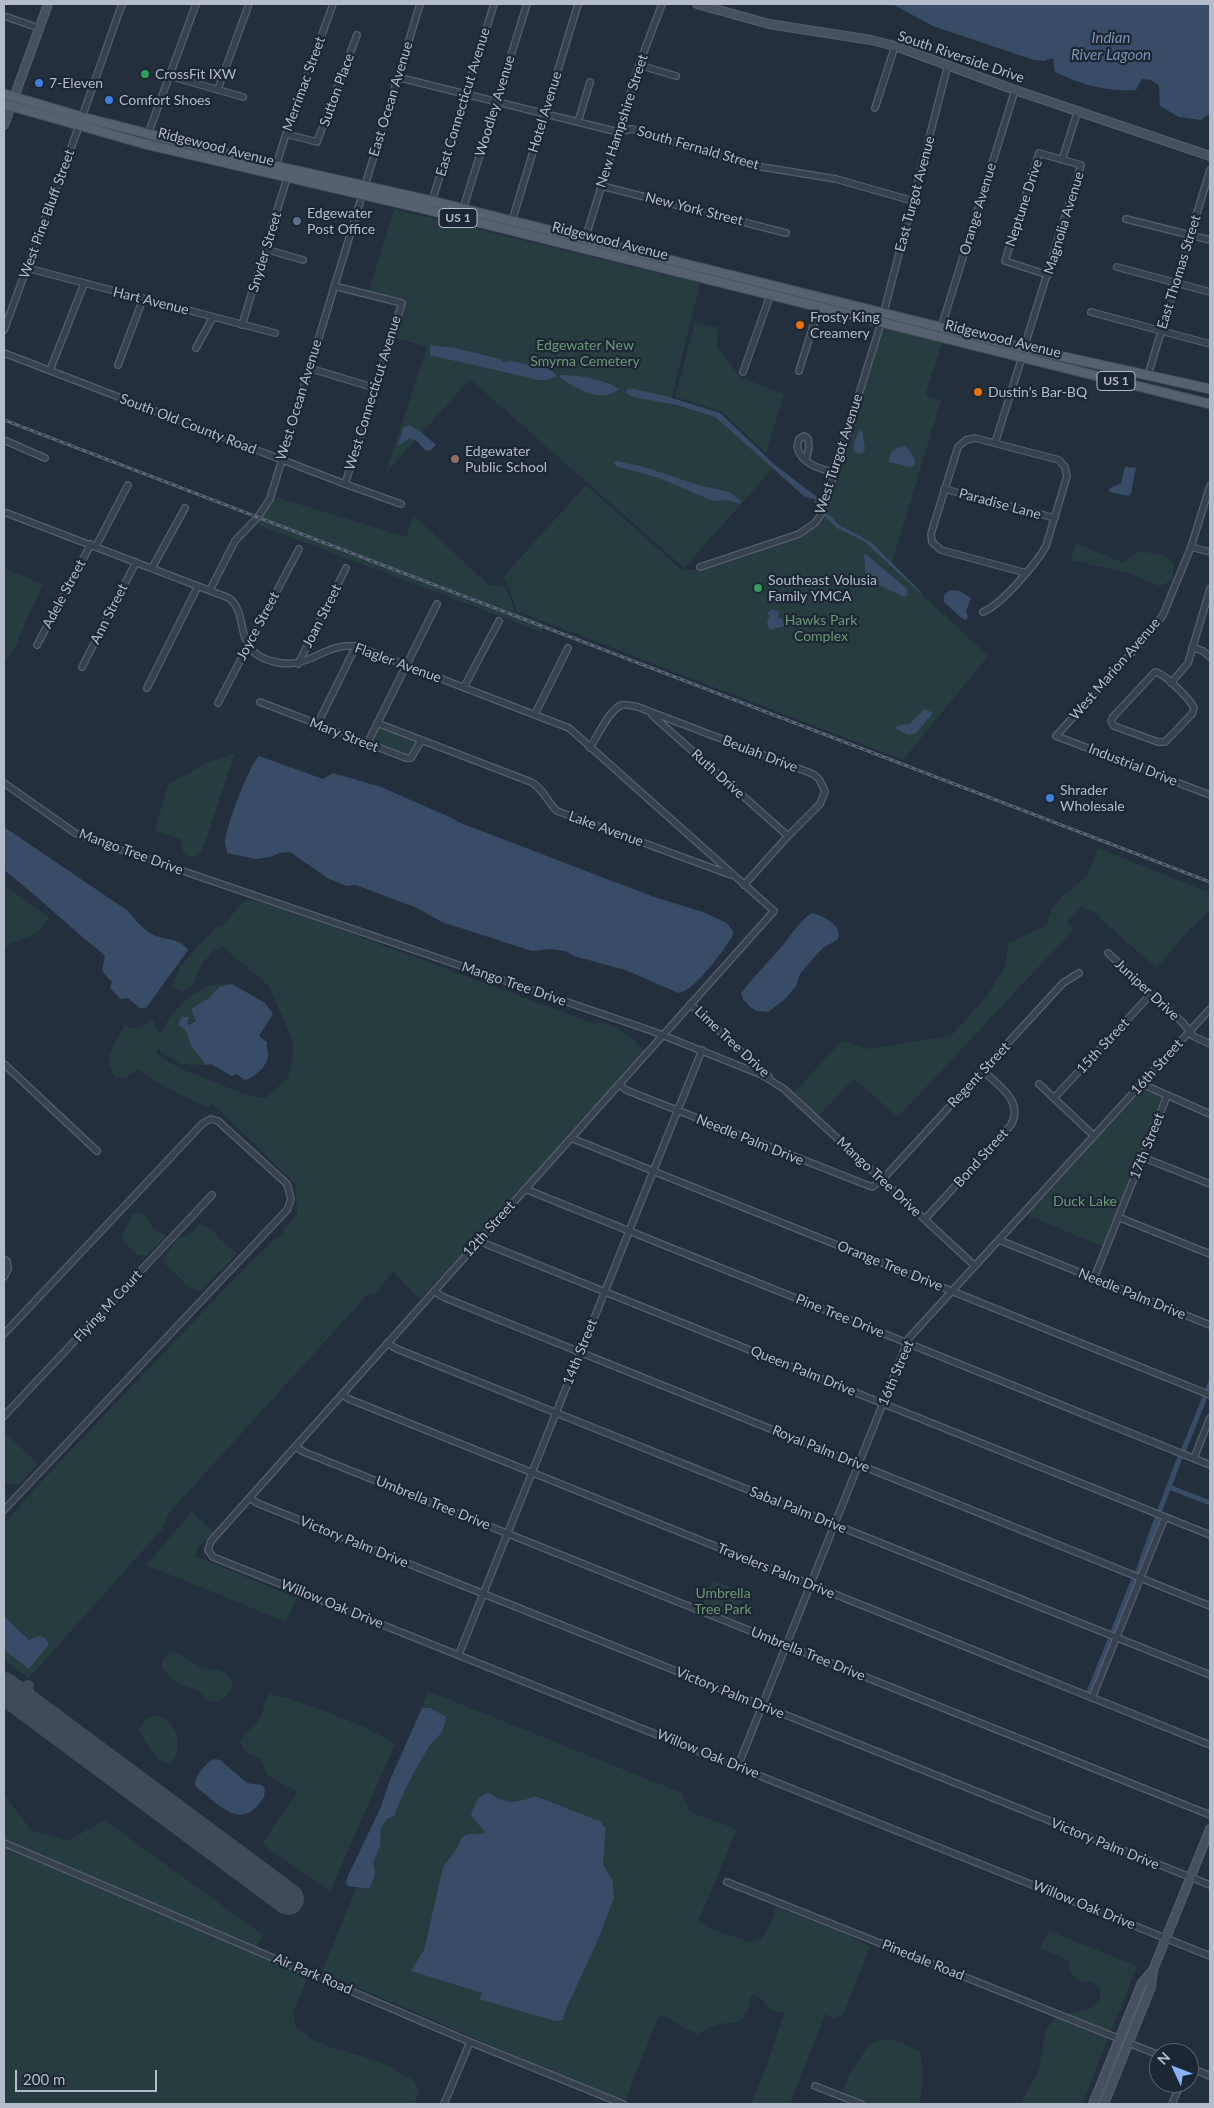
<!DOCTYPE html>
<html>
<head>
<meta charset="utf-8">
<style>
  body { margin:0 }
  #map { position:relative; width:1214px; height:2108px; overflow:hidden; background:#242f3e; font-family:Lato,sans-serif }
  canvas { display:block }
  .frame { position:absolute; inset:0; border:5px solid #b4bcc9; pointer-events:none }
  .north { position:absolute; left:1149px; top:2043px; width:50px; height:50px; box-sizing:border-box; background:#1d2633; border:1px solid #59626f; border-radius:50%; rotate:313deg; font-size:14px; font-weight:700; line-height:20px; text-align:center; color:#b4bcc9 }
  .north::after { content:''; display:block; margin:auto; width:18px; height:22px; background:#8ab4f8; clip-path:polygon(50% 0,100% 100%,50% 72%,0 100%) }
  .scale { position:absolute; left:15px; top:2070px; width:142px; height:22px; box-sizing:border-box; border:2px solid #b4bcc9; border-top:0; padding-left:6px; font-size:15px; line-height:18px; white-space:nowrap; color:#b4bcc9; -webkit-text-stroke:4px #1d2633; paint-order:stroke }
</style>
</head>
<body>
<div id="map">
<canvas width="1214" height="2108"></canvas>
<div class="frame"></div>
<div class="north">N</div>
<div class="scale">200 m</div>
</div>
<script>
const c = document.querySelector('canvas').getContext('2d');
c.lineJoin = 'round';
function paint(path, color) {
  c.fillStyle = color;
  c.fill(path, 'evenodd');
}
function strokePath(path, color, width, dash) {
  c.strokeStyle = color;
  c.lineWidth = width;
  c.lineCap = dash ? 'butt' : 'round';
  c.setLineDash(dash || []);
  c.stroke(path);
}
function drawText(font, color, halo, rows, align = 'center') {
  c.font = font + ' Lato,sans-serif';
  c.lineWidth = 4.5;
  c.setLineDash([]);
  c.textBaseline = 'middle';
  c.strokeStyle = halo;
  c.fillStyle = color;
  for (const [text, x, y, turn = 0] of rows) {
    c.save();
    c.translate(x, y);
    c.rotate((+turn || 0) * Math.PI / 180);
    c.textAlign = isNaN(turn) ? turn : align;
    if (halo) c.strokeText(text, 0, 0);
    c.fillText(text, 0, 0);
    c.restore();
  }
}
const green = new Path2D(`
  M394,209L700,283L670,404L715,417L773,468L684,568L470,379L386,473L427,347L395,338L406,300L369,290Z
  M695,322L719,328L716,346L741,378L784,394L766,453L721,411L675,397Z
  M884,328L942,343L925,395L941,400L891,566L988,656L903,760L517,611L504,576L586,485L683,571L710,567L803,535L819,523L825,513L881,330Z
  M269,495L406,537L414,516L489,585L506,588L515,612L544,624L542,632L258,525Z
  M1076,543L1123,563L1140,551L1166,556L1174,564L1172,580L1160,586L1128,573L1071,560Z
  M4,568L43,584L17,641L19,642L4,662Z
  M380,727L413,740L416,743L415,749L409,755H407L373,744L372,740Z
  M235,753L202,851L197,856L188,857L183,852L181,839L155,831L168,784L209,762Z
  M1098,848L1210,893V910L1187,932L1157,967L1126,942L1094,912L1081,907L1067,922L1074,929L898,1117L854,1079L813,1121L789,1098L843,1040L867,1049L951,1036L989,993L1006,965L1008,943L1046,925L1052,909L1062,896L1087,876Z
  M4,885L49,918L36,934L10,943L4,948Z
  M245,900H254L296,913L592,1023C615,1021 633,1038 647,1054L549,1162L420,1299L393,1272L373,1295L370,1292L168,1514L163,1528L29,1678L4,1660V1650L29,1669L30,1640L4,1616V1524L40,1483L214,1300L272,1241L284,1234L283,1229L297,1216L296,1185L213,1104L208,1107C184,1097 160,1086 138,1069L124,1078L114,1076L109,1064L110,1052L125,1025C136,1033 143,1026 152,1019L160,1034C173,1008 201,979 232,984L219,987L209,998L191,1009L196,1020L189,1025L182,1017L191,1046L206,1065L181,1064L160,1051L159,1047L156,1053C172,1066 188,1072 207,1079C227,1087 244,1096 266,1098L288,1078L293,1057V1041L269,986L223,947L214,950L201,965L194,983L182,992L172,985C180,962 199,945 216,927H221Z
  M1140,1090L1154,1093L1163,1098V1102L1104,1247L1025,1214Z
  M138,1212C151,1216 147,1227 164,1234L165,1237L146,1256L137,1255L122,1240C122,1230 130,1225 131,1215Z
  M199,1224L212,1229L219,1238L237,1254L199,1292L187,1285L163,1262C165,1258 176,1238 181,1237C184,1236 187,1237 189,1235Z
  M4,1432L38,1464L19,1485L4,1483Z
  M192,1512L214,1532L197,1548L195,1556L297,1598L286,1622L146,1565Z
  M713,1580L745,1594L734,1621L701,1608Z
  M172,1651C182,1654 188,1660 197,1665C211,1672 221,1665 232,1681C235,1692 220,1705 208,1700C203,1698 201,1692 196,1690C193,1688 188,1688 185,1686C176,1683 165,1674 161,1665L165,1656Z
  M428,1691L682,1793L690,1812L737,1829L698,1922L708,1928L750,1942L761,1939L770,1925L776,1907L850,1936L870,1947L843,2015L834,2019L825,2014L790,2104H751L768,2062L785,2011L777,2013L769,2008L758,1996L751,1995L748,2011L739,2022L719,2024L697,2034L663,2016L658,2018L624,2104L392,2002L328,1976L322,1971L357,1887L369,1889L374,1875L373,1864L380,1847L381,1828L387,1819L394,1815C403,1792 414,1769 428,1748C434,1740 441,1736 445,1727L430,1708H422ZM489,1793L499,1799L510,1802L524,1800L536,1796L600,1821L606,1829L603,1864L613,1882L614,1898L597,1942L567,2007L563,2020L555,2021L480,1999L482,1993L412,1971L424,1950L443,1867L456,1850L462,1837L469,1834H483L485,1832L481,1825L473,1821Z
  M270,1693L273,1696C285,1696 295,1701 306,1705C337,1715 368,1727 395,1744L330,1891L262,1844L297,1792L267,1775L261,1759L245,1752L240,1741C245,1733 251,1729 257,1723C264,1714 263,1702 270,1693Z
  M155,1715C178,1719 186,1751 168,1765L157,1759L138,1730L146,1719Z
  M4,1795L32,1831L68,1841L104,1820L263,1935L254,1950L310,1973L293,2012L296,2026L311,2039L329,2047L378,2061L414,2081L419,2092L415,2103L4,2104Z
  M1049,1931L1137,1966L1082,2104H1020L1036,2076L1041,2061L1045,2032L1053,2020L1065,2014L1092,2008L1100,2000V1988L1092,1981H1079L1071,1974L1068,1960L1040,1948Z
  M884,2039L902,2042L920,2053L923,2073L920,2104H855L843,2090L851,2071L870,2044Z`);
const water = new Path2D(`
  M892,4H1210V113L1201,120L1179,117L1160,106L1159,85L1151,80L1142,79L1136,90C1107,92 1082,85 1055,72L1053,58L1044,61L1034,60L933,26Z
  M430,345L455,348L500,359L504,363L510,361L550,369L556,375V377L546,380H539L434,356L430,357Z
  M560,375C579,375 603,379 619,389C600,405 577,388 560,378Z
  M628,389H633L666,396L720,413L775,465L817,497V502L839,525L871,542L921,592V594L864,541L837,528L815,507V499L805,497L715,417L676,405L633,397L625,392Z
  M409,425L421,432L436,445L431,450L426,451L417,441L410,438L398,446L403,428Z
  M862,430L865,449L863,453L858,454C849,448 855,440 859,432Z
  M904,446L910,450L915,461L914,466L910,467L889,462C888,453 895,447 904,446Z
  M616,461L644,467L698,485L729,492L740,500L741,504L728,500L713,501L659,478L616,466L613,462Z
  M1125,467L1136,468L1131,493L1128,496L1110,492L1109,491L1110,488L1121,483Z
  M866,554L907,589L908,595L904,597L866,579L864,556Z
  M950,590L960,591L971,598L966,611L968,617L966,620L960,617L944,602V595Z
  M772,609L779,612L778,618L783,619L785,626L769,630L767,621L770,616L767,613Z
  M925,709L933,713L915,734L908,735L895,728L897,726L909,724Z
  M259,756L323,779L333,773L381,787L454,819L458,822L654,897L703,912L727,923L734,933C726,948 695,990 679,993L625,970L574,956L565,951L551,949L532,951L442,922L417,908L356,885L347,886L329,879L290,852L280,853L270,857L255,859L227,853C227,849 225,845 225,841C227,824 248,768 259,756Z
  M4,827L128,911C135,919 142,929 152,934C165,941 178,937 188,950L146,1008H140L128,998L121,999L110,988L112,982L102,971L105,956L102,953C68,926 38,896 4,870Z
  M812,913C823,916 839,923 839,936L837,940L824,947L817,954L800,974L796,986L785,999L768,1012L757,1011L750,1007L743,999L741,993C753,978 765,965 778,951C789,939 798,921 812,913Z
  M232,984L265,1003L273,1014L259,1036L267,1042C266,1047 268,1049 268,1054C269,1065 255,1077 245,1080L236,1074L232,1076L211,1064L206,1065L191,1046L186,1031L178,1024L182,1017H189L187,1022L189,1025L196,1021L191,1009L209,998L219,987Z
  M4,1616L29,1640L39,1636L45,1638L49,1644L29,1669L4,1650Z
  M422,1708H430L446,1717C444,1737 436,1735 427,1750C414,1771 403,1792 394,1816L387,1819L381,1828L380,1847L373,1863L375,1875L369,1889L348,1886L346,1883L347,1878L380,1809L390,1780Z
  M215,1759L220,1760L247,1783L261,1785L265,1788L264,1797C248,1822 234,1818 213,1801C207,1795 200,1791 195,1785C195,1776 206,1762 215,1759Z
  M489,1793L499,1799L510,1802L524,1800L535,1796L600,1821L606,1829L603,1864L613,1882L614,1898L597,1942L567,2007L563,2020L555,2021L479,1999L482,1993L411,1971L424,1950L443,1867L456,1850L462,1837L469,1834H484L485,1832C480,1824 474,1822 471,1814C475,1804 478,1795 489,1793Z`);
const canal = new Path2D(`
  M1208,1389L1210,1384
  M1184,1449L1205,1397
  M1169,1487L1210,1503
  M1160,1510L1180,1457
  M1138,1571L1157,1518
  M1113,1632L1134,1579
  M1089,1692L1110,1640`);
const taxiway = new Path2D(`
  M17,1699L28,1686`);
const runway = new Path2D(`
  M4,1688L288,1899`);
const street = new Path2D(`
  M4,16L39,28
  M639,65L676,76
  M170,76L243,97
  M397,77L618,132L632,129L750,165L836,179L913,201
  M218,89L249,4
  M875,108L895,46
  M82,117L122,4
  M578,122L590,82
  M148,134L196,4
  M286,134L317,142L357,35
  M1062,160L1078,110
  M276,166L286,134L333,4
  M602,186L786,233
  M432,201L494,4
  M463,209L527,4
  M1126,219L1210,240
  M512,221L578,4
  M585,239L639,65L662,4
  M265,249L303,260
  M1117,267L1210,292
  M27,268L275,333
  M334,286L402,303L345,484
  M1091,312L1210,344
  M242,325L287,178
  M941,328L1015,90
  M4,330L79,126
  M196,348L213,317
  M1024,348L1081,165L1039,153L1005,261L1048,275
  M4,353L345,484L401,504
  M118,365L143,299
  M309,368L375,388
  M50,370L84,284
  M799,371L819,307
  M743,372L770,296
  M1148,375L1210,170
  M4,440L45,458
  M995,443L1022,357
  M806,460L809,447L808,439L804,436L799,439L797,447C802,464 819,469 835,472
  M1210,486L1191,547L1163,615L1148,635L1056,736L1210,795
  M944,489L1055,518
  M4,512L229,598C251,615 230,652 275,662C310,670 323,643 356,646L569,728L774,911L211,1541L208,1550L213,1557L1210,1956
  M96,546L128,485
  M1191,547L1210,552
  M700,567L799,534L815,523L822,513L881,323L948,65
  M152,568L185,508
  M210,590L235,541L258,517L270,499L420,4
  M983,612C1002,604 1036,564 1046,546L1067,476L1065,467L1059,460L975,438L966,440L958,447L931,534L932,542L941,550L1026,573
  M37,645L91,544
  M1192,647L1203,651L1210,657
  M298,664L346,568
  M82,667L136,562
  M1155,672C1164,673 1190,699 1194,708L1192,714L1165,742H1158L1114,726L1111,721L1113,717Z
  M1171,683L1188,663L1210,589
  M464,687L499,621
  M147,688L198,586
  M260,702L406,758H411L421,741
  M218,703L299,549
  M535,714L568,648
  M652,715L788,836
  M377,723L531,782C545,790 546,801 557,811L731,875
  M317,725L356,646
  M367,744L437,604
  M590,748C597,737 610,708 622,705C627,704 633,706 638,707L813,774L819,779L825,791L820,804L788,836L744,885
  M4,783L75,833L95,841L652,1031L762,1075L784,1089L975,1266
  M1108,953L1183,1023L1193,1036L1210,1044
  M690,1004L769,1077
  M4,1064L97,1151
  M619,1084L626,1090L872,1187L882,1180L1063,983L1079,973
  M1039,1084L1094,1136
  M1142,1084L1210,1114
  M1054,1098L1151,994
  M571,1138L1210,1395
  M1142,1157L1210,1184
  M525,1189L1210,1465
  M1118,1217L1210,1254
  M925,1219L1011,1125C1024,1101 999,1086 982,1070
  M480,1239L486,1244L1210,1535
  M999,1240L1210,1325
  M4,1259L7,1261L8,1269L4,1277
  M1094,1278L1167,1096
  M434,1291L443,1297L1210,1606
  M4,1334L203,1123L211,1119L218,1121L287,1184L291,1199L287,1210L4,1510
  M387,1343L397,1349L1210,1675
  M342,1394L349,1399L1210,1745
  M4,1416L212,1195
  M296,1447L304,1452L1210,1815
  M1194,1458L1210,1418
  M250,1498L257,1503L1210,1885
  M459,1654L702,1050
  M1092,1698L1165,1517
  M738,1766L909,1338L1210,1009
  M4,1843L470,2042L623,2104
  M727,1882L1120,2039
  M1129,2043L1159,2055
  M1189,2067L1210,2076
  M815,2086L861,2104
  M444,2104L470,2042
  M1172,2104L1181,2083`);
const secondary = new Path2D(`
  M697,4L769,24L871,40L895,46L1015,90L1210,156
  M4,125L48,4
  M1093,2104L1142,1983L1153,1970
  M1104,2104L1151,1987L1153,1970L1210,1829`);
const primary = new Path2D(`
  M4,94L82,117L276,166L432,201L1024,348L1210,389
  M4,104L145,144L429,210L1210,404`);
const rail = new Path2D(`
  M4,420L1210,882`);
const markers = [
  [145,74,5,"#2e9e5b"],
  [39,83,5,"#3f7fe0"],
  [109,100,5,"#3f7fe0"],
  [297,221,5,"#5c6f8a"],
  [800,325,5,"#e8710a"],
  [978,392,5,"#e8710a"],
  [455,459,5,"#8d6e63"],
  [758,588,5,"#2e9e5b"],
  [1050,798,5,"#3f7fe0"]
];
const shields = [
  [458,218,38],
  [1116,381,38]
];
const shieldNames = [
  ["US 1",458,218],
  ["US 1",1116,381]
];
const streetNames = [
  ["South Riverside Drive",961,57,19],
  ["Merrimac Street",304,84,-70],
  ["Sutton Place",337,90,-70],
  ["East Ocean Avenue",391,99,-73],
  ["East Connecticut Avenue",463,102,-73],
  ["Woodley Avenue",495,106,-73],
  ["Hotel Avenue",545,112,-73],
  ["New Hampshire Street",622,121,-72],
  ["Ridgewood Avenue",216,147,14],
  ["South Fernald Street",698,148,16],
  ["East Turgot Avenue",915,194,-75],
  ["Neptune Drive",1024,203,-72],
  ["New York Street",694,209,14],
  ["Orange Avenue",978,209,-73],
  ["West Pine Bluff Street",47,214,-70],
  ["Magnolia Avenue",1064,223,-73],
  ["Ridgewood Avenue",610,241,14],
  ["Snyder Street",265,252,-73],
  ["East Thomas Street",1179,272,-73],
  ["Hart Avenue",151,301,14],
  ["Ridgewood Avenue",1003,339,14],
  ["West Connecticut Avenue",373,393,-73],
  ["West Ocean Avenue",299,400,-73],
  ["South Old County Road",188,424,21],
  ["West Turgot Avenue",839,454,-72],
  ["Paradise Lane",1000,504,15],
  ["Adele Street",64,594,-62],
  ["Ann Street",109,614,-63],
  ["Joan Street",322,616,-63],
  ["Joyce Street",258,626,-62],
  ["Flagler Avenue",398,663,20],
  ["West Marion Avenue",1115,669,-49],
  ["Mary Street",344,735,21],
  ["Beulah Drive",760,754,21],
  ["Industrial Drive",1133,765,21],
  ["Ruth Drive",718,774,42],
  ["Lake Avenue",606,829,20],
  ["Mango Tree Drive",131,852,20],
  ["Mango Tree Drive",514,984,19],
  ["Juniper Drive",1147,990,43],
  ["Lime Tree Drive",732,1042,43],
  ["15th Street",1103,1046,-47],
  ["16th Street",1157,1067,-48],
  ["Regent Street",979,1075,-47],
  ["Needle Palm Drive",750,1140,22],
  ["17th Street",1147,1146,-68],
  ["Bond Street",981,1158,-48],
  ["Mango Tree Drive",879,1177,43],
  ["12th Street",489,1229,-48],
  ["Orange Tree Drive",890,1266,22],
  ["Needle Palm Drive",1132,1294,22],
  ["Flying M Court",108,1306,-47],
  ["Pine Tree Drive",840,1316,22],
  ["14th Street",580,1352,-68],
  ["Queen Palm Drive",803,1371,22],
  ["16th Street",896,1373,-67],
  ["Royal Palm Drive",821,1449,22],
  ["Umbrella Tree Drive",433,1503,22],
  ["Sabal Palm Drive",798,1510,22],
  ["Victory Palm Drive",354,1542,22],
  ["Travelers Palm Drive",776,1571,22],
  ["Willow Oak Drive",332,1604,22],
  ["Umbrella Tree Drive",808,1654,22],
  ["Victory Palm Drive",730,1693,22],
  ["Willow Oak Drive",708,1754,22],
  ["Victory Palm Drive",1105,1844,22],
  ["Willow Oak Drive",1084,1905,22],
  ["Pinedale Road",923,1960,22],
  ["Air Park Road",313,1974,23]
];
const poiNames = [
  ["CrossFit IXW",155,74],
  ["7-Eleven",49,83],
  ["Comfort Shoes",119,100],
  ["Edgewater",307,213],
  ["Post Office",307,229],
  ["Frosty King",810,317],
  ["Creamery",810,333],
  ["Dustin’s Bar-BQ",988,392],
  ["Edgewater",465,451],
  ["Public School",465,467],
  ["Southeast Volusia",768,580],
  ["Family YMCA",768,596],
  ["Shrader",1060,790],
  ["Wholesale",1060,806]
];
const parkNames = [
  ["Edgewater New",585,345],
  ["Smyrna Cemetery",585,361],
  ["Hawks Park",821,620],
  ["Complex",821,636],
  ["Duck Lake",1085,1201],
  ["Umbrella",723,1593],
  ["Tree Park",723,1609]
];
const waterNames = [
  ["Indian",1111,38],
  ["River Lagoon",1111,55]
];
paint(green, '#263c3f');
paint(water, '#394c67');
strokePath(canal, '#394c67', 5);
strokePath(taxiway, '#3f4a5a', 12);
strokePath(runway, '#3f4a5a', 32);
strokePath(street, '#565f6c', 8);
strokePath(secondary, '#565f6c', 10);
strokePath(primary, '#414a57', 11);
strokePath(street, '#38414e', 5.5);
strokePath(secondary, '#465061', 8);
strokePath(primary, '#56606e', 9);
strokePath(rail, '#5a6575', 3);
strokePath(rail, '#1d2633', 1, [4]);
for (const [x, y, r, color] of markers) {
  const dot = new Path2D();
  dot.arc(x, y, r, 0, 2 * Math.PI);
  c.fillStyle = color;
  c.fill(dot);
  strokePath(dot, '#1d2633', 2);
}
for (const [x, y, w] of shields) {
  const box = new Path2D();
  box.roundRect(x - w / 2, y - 9.5, w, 19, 4);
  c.fillStyle = '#1d2633';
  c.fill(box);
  strokePath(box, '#b4bcc9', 1);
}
drawText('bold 12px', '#b4bcc9', null, shieldNames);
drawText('14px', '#b4bcc9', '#1d2633', streetNames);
drawText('14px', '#b4bcc9', '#1d2633', poiNames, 'left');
drawText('14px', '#6b9a76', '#1d2633', parkNames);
drawText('italic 15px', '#7c92b1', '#1d2633', waterNames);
</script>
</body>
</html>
